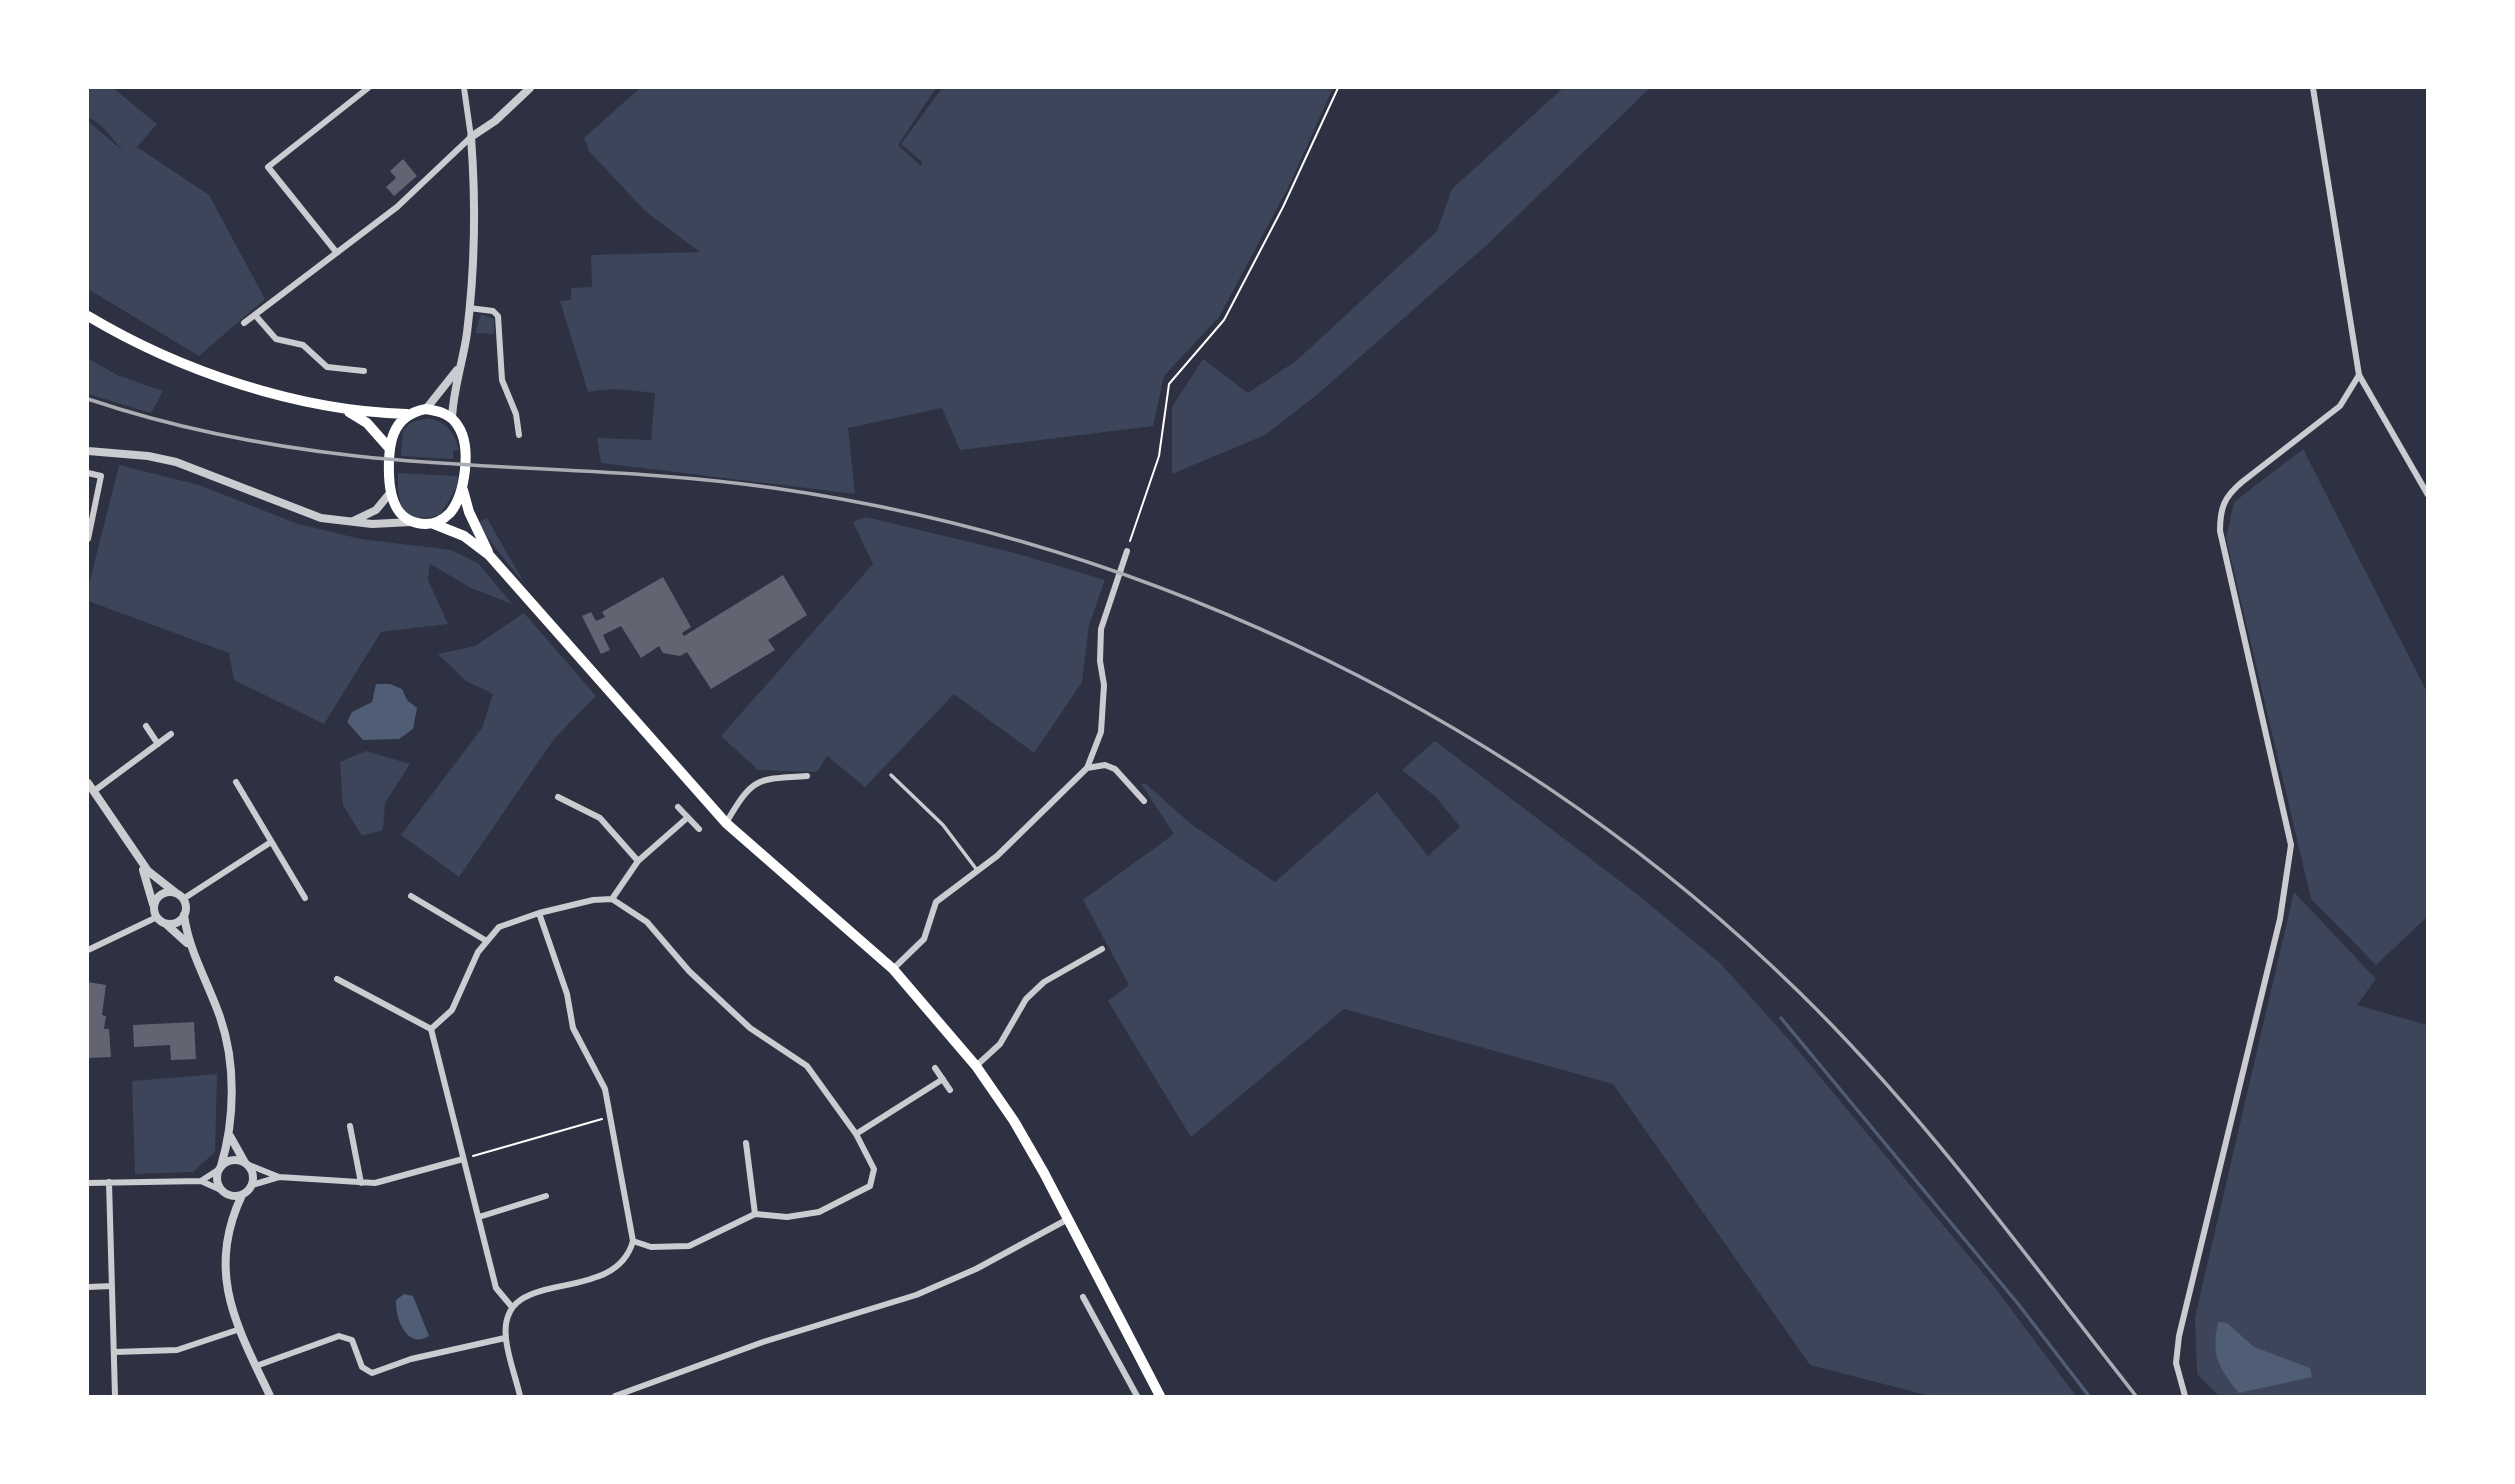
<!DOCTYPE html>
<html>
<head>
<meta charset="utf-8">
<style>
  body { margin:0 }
  #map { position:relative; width:2515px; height:1484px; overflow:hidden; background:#2d3142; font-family:Jost,sans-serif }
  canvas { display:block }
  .frame { position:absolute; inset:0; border:89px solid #fff; pointer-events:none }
</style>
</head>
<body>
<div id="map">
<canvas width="2515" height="1484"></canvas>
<div class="frame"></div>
</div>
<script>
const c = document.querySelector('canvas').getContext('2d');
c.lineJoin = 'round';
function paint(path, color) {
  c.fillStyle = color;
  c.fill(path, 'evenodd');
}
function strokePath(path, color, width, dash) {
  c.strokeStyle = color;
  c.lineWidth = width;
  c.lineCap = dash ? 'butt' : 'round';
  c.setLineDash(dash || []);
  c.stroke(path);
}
const green = new Path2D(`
  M88,88H113L157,124L137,147L209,195L265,299L199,356L88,289V121L123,151L102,126L88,117Z
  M640,88H936L898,145L921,166L922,162L901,144L942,88H1333L1288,188L1219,317L1164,376L1153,426L960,450L942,408L848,428L855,494L601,463L597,438L651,440L655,393C630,391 613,387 588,392L560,301L571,300V288L592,287L591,255L700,252L645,211L589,151L584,138Z
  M1563,88H1650L1490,242L1318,394L1265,435L1172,474V407L1203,359L1248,393L1296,361L1437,231L1452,189Z
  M481,314L494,319V334L475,333Z
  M88,358L117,375L163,391L151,413L88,394Z
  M429,418C447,423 454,432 459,450H453V459L401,456L403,430L412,422Z
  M2303,449L2427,692V917L2376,965L2311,899L2226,538L2234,502Z
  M119,465L199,485L298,524L361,539L451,550L478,563L512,604L471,588L430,564L428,580L448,624L381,632L324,724L234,680L229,653L88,601V588Z
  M398,473L458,476L457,487L440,515C402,525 397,506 398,473Z
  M866,517L1015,553L1105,580L1089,625L1082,682L1034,753L954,694L865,787L827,756L817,772L758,770L721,736L873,564L853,522Z
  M487,518L526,586L487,537L479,522Z
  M524,613L596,696L554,739L459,877L401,835L482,728L493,694L466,681L438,654L475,646Z
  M1435,741L1637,894L1720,963L1792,1043L1993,1285L2076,1396H1930L1810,1365L1613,1084L1344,1009L1191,1137L1108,1001L1129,985L1083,900L1174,834L1141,784H1146L1191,824L1275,882L1377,792L1428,856L1460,827L1436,797L1402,770Z
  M366,751L410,764L385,803L383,830L362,836L343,805L340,762Z
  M2294,892L2376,979L2357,1005L2427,1025V1396H2219L2197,1374L2195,1317Z
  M217,1074L215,1152L193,1172L135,1174L132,1081Z`);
const water = new Path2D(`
  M376,684H390L402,689L407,700L417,708L413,729L399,739L363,740L347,722L352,712L372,702Z
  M404,1294L413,1296L429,1336C407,1350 395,1318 396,1300Z
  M2218,1322L2227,1323L2254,1347L2310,1368L2312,1377L2239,1393C2218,1367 2211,1356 2218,1322Z`);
const stream = new Path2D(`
  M1781,1018L2019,1305L2089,1396`);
const building = new Path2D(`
  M403,159L417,176L394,196L386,187L396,178L390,171Z
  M783,575L807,615L768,640L775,650L711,689L687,652L680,656L663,653L659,646L641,658L621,626L603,635L610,650L601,654L582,616L591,612L596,621L605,617L602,612L663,577L691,627L682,633L684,636Z
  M88,982L106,985L102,1015L106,1016L104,1029H109L111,1057L88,1058Z
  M194,1022L196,1059L171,1060L170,1045L134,1047L133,1025Z`);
const path = new Path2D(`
  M1130,541L1159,456L1169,384L1224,320L1283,207L1338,88
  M473,1156L602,1119`);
const service = new Path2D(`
  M891,775L943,825L977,870`);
const minor = new Path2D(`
  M337,253L268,167L368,88
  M469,308L493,311L498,316L502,380L516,414L519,435
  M255,315L276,339L303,345L327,367L364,371
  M244,323L397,207L471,137L464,88
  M2359,375L2428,495
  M88,473L101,476L88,539
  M146,726L158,744
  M1087,768L1105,765L1115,769L1144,801
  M236,782L305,898
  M94,791L171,734
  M558,797L600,818L638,861
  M678,807L699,829
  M726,823C753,777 756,779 807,776
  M411,896L485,940
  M183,899L271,842
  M612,899L638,861L687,818
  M88,950L157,917
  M893,969L924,939L936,902L997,856L1087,768L1101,732L1104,685L1100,661L1101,629L1127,551
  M337,979L431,1029
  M431,1029L452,1010L478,952L499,927L539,913L593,900L612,899L647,922L689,971L750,1028L807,1066L856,1134L874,1169L870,1186L819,1212L787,1217L755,1214L689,1246L651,1247L633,1241
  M431,1029L496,1288L512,1307
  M976,1066L1000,1044L1026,999L1044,982L1102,949
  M935,1068L950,1090
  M350,1126L361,1183
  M856,1134L943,1079
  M746,1143L755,1214
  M249,1165L279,1177L375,1183L463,1159
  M201,1181L218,1170
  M109,1182L115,1396
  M88,1183L201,1181L221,1190
  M252,1185L279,1177
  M479,1217L546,1196
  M88,1287L112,1286
  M1083,1297L1137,1396
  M114,1352L177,1350L237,1330
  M256,1366L339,1336L352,1340L362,1367L372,1373L411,1359L505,1338
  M520,1396C516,1378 508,1358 506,1339C497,1262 614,1309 633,1241L605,1089L573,1028L567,994L539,913
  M615,1396L763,1342L916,1295L976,1269L1068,1219
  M2185,1396L2176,1363L2179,1336L2280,919L2291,845L2220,531C2220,508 2224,497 2242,482L2340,406L2359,375L2313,88`);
const tertiary = new Path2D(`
  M426,409L457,370
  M452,419C453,389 463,362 467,333C475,268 476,202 471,137L495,121L530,88
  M88,451L148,456L176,462L321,518L372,524L412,522
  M353,521L376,510L390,493
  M88,783L148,871L176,893
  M143,870L153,904
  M154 908a16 16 0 1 1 32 0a16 16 0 1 1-32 0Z
  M184,915C189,952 208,982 220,1017C236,1063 235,1119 221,1166
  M166,924L187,943
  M230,1136L244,1161
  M217 1178a18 18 0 1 1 36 0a18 18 0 1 1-36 0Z
  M242,1195C205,1273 237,1326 270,1396`);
const trunk = new Path2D(`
  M88,316C180,371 298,411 407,414
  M426,409C439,411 451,414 458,426C472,447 465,495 450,513C443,520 436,524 426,524C397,523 390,500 389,475C388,445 391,415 426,409Z
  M349,412L367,423L390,449
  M463,490L469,512L488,552
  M434,524L464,536L489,555L726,823L893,969L976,1066L1014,1121L1044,1173L1160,1396`);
const rail = new Path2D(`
  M88,399C174,428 266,446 356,456C495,471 636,468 774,488C1155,543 1524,723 1799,992C1925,1115 2028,1259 2136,1396`);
paint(green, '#3c4559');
paint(water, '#4f5d75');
strokePath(stream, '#4f5d75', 3.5);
paint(building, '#626471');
strokePath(path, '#fff', 2);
strokePath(service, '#caccd0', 3.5);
strokePath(minor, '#caccd0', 6);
strokePath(tertiary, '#caccd0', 8);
strokePath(trunk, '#fff', 10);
strokePath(rail, '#abadb3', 3.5);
</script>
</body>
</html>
